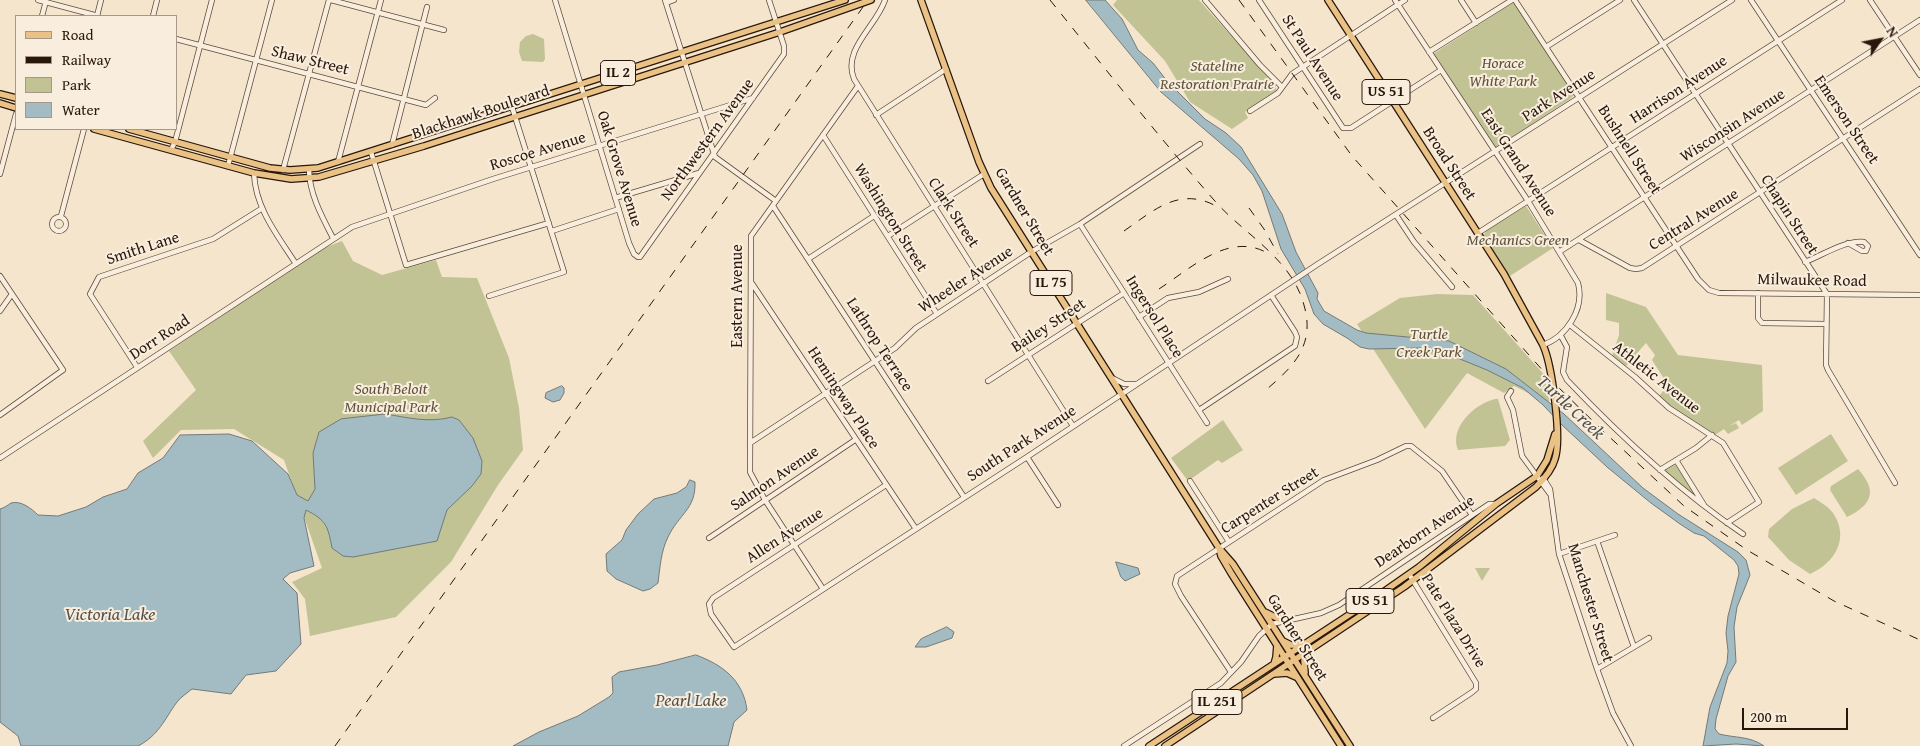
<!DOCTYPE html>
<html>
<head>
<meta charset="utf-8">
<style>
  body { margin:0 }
  #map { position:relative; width:1920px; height:746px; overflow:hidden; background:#f6e5cd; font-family:"Gentium Book Plus",serif }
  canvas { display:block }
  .legend { position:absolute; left:15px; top:15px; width:162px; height:115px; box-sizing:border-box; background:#f9eede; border:1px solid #a59889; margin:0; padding:6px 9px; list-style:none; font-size:15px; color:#28170a }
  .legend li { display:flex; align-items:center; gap:10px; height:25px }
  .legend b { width:25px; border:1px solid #a59889 }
  .north { position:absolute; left:1855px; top:15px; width:50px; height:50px; -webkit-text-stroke:4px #f9eede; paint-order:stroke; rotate:57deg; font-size:14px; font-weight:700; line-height:20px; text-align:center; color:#28170a }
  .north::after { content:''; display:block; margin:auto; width:18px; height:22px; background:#28170a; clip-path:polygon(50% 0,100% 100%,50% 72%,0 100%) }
  .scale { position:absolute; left:1742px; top:708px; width:106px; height:22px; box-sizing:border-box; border:2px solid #28170a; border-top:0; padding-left:6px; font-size:15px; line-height:18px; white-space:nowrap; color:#28170a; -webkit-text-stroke:4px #f9eede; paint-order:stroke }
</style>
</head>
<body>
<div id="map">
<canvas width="1920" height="746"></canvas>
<ul class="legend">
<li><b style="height:6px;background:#ebc286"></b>Road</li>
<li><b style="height:6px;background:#28170a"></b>Railway</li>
<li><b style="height:14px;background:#c2c394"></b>Park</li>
<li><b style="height:14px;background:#a3bcc3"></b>Water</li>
</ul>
<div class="north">N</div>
<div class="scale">200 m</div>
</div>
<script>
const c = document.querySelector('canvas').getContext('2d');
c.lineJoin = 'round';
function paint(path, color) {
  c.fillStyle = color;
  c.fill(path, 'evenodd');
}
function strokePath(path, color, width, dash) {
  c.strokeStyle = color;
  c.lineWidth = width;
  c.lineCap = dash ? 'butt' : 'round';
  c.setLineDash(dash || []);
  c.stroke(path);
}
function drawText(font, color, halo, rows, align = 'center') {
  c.font = font + ' "Gentium Book Plus",serif';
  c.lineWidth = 4;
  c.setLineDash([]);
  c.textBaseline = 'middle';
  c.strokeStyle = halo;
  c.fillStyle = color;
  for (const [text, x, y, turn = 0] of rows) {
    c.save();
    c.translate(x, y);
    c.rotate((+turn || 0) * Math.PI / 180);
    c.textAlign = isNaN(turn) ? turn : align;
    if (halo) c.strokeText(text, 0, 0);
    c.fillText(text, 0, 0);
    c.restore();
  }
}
const green = new Path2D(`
  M1117,0H1199L1276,86V91L1245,112L1248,118L1232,129L1190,102L1165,61L1113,5Z
  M1514,2L1574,95L1570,99L1495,148L1433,54Z
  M533,34L544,39L545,59L543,62L522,61L519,52L520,42L526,36Z
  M1526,206L1553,248L1510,276L1484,235L1486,231Z
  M342,241L353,261L382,275L436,260L442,277L477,278L509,358L519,408L523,450L498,485L451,562L396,617L310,636L305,599L292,582L322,568L284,460L234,429L181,430L153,458L143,441L196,390L169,351L321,249Z
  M1606,293L1646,307L1678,355L1762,365L1763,411L1742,425L1739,420L1729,426L1736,423L1739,428L1728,434L1724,429L1715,435L1672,408L1659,396L1668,385L1652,360L1655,355L1646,343L1626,366L1612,356L1619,335V323L1606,320Z
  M1437,294L1473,295L1548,379L1549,403L1514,386L1504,393L1467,373L1425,429L1357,324L1400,298Z
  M1495,399H1498L1510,440L1505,446L1458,450C1449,428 1474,404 1495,399Z
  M1223,420L1243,450L1222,463L1218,460L1188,481L1171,458Z
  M1831,434L1848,461L1796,495L1778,468Z
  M1675,464L1694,493L1693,494L1666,472V469Z
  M1858,469C1878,491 1872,505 1847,517L1830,490L1831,486Z
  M1814,498C1820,502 1828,506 1833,513C1850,538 1835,563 1810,574L1789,560L1768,537L1769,529L1792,509Z
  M1475,568H1490L1482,581Z`);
const water = new Path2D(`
  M1086,0H1105L1122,19L1138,50L1153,63L1167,81L1205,119L1226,133L1241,147L1282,214L1296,252L1318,293L1317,299L1324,311L1357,330L1366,333L1449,341L1506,369L1564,414L1643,488L1678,514L1738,552L1746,560L1750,575L1737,607L1734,627L1736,662L1728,676L1716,719L1715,729L1719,734C1735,738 1750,736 1764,746L1736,744L1703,746L1710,707L1727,663L1728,651L1726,633L1728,616L1739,574L1738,566L1734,560L1704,536L1694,533L1680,524L1651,503L1607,467L1562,425L1543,405L1523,388L1487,370L1450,355L1421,348L1369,349L1360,347L1347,338L1323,324L1314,314L1305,289L1281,249L1262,191L1253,175L1239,159L1161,92Z
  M562,386L564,388V393L560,400L553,402L545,398L546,393Z
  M386,414C409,418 429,423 452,417L459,420L473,438L482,461L481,474L472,486L447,510L437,541L353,557L343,556L332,548C328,526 326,520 306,510L304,518L314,566L290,573L283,579L297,593L301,644L276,671L246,675L231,694L192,689C187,693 181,697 177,702C164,720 159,735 138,746H21L18,736L0,722V509C4,508 8,505 11,503C21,500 32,509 38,515L58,516L86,507L103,497L127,489L138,473L163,458L180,435L229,434L252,441L288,474L297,495L308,501L315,489L313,453L319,432L341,419Z
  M690,480L695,482C696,509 679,514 668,537C661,551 660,567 658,583L650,589L643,591L616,579L607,571L606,554L622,540L626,530L638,514L654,499L677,493L686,487Z
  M1116,562L1138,568L1140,574L1125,581L1121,577Z
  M947,627L954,632L952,638L926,647H915L921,639Z
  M696,655C723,665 743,680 747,710L734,722L728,746H513L539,732L578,716L609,697L613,693L612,677L619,672L657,665Z`);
const minor = new Path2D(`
  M38,0L98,16
  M331,0L444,30
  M555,0L629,243L634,254L638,257H640L784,54V46L769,0
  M665,0L715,157L776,201
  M885,0C876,27 842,49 854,79L1073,426
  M1205,0L1260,65L1282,87
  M1259,0L1343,128H1351L1441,70
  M1395,0L1528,201L1578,283C1585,309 1566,337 1543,345
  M1461,0L1476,23
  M1515,0L1698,279L1709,290L1719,293L1920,295
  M1634,0L1827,294L1826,365L1828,370L1895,483
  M1751,0L1920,255
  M1870,0L1920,75
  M666,3L674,0
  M42,16L46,1
  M97,16L101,0
  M153,16L157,0
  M176,39L426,105L435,98
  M1546,47L1620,0
  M1429,52L1512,0
  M1250,111L1278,93L1292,74L1405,0
  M876,115L946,69
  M823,135L937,314
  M392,145L427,7
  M171,150L175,142L212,0
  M371,152L406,265L549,223
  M338,162L381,0
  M228,166L272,0
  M309,169C309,193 322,217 333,238
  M283,170L329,0
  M254,173C255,208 278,236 296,264
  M0,174L16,114
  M615,198L699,173
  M773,206L964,497
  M1396,215L1414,242L1452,287
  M61,216L84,129
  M52 224a7 7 0 1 1 14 0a7 7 0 1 1-14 0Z
  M1080,224L1207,423
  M552,231L619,209
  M1478,233L1842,0
  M888,236L984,174
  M1579,240L1630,268L1636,269L1642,268L1920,89
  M1559,252L1920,20
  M808,259L874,216
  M1805,262C1823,255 1845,240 1864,242L1868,246L1866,251H1862L1848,243
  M0,276L63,370L0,415
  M751,282L916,529
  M1758,293V318L1762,323L1826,324
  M489,296L564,272L512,107
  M0,311L12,294
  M1139,317L1168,298L1199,292L1228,279
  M1570,325L1635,377L1669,408L1723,443L1759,502L1727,523
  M1561,336L1567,347L1563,372L1567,380C1621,437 1678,490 1743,534
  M137,367L90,294L99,277L213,239L261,209
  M1112,378L1124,384H1136
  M988,381L1124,293
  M1511,391L1507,397L1513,410L1522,456L1550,494
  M1199,410L1295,346L1297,337L1295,332L1271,295
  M750,443L895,348L916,328L1031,252L1080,224L1200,144
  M1027,457L1058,505
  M0,458L352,227L493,179L753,98
  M1676,460L1704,505
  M1660,470L1696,448L1712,435
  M1543,478L1550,489L1559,554L1597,669L1613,713L1631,746
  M1190,481L1229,542
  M886,485L713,598L709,604L711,614L734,647L1027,457L1318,264L1732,0
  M709,538L855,440
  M1597,541L1634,647
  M1559,554L1615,535
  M1409,574L1476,683V689L1471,693L1433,718
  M823,589L765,500L750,472L751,236L858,86
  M1597,669L1649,638
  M1231,672L1181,596L1175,584L1177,576L1324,480L1377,460L1406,446H1411L1442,471L1472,515
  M1124,746L1221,683L1241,662L1259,636L1272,624L1321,613L1339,605L1489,504H1496`);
const major = new Path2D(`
  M921,0L979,162L991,188L1219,548L1233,564L1350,746
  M0,94L16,98
  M0,103L16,108
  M94,129L254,173L291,179L319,177L424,146L780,32L871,0
  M129,129L270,168L290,170L318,168L845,0
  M1219,548L1221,556L1231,573L1341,746
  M1265,612L1283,621
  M1283,641L1291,645H1304
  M1274,664L1276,657L1277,645
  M1305,673L1304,660L1307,651
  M1274,674L1287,673L1296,677
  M1149,746L1376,597L1419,567L1496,504L1537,476L1547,460L1555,434
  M1165,746L1404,587L1536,487C1544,479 1552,470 1555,459C1562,438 1552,365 1543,345L1504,274L1328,0`);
const rail = new Path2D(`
  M1050,0C1104,67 1157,135 1214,200C1244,235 1294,259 1305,309C1314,346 1293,367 1267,389
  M1239,0L1352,156L1553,382L1603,431L1684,506L1747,550L1834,601L1920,640
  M1249,208L1264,229L1278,254
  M1124,231C1153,211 1179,186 1216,206
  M1159,289C1190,269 1230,230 1269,254
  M335,746L868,0`);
const shields = [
  [618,73,35],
  [1386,92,48],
  [1051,283,42],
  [1370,601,48],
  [1217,702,50]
];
const shieldNames = [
  ["IL 2",618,73],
  ["US 51",1386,92],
  ["IL 75",1051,283],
  ["US 51",1370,601],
  ["IL 251",1217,702]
];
const streetNames = [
  ["St Paul Avenue",1312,58,57],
  ["Shaw Street",310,61,14],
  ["Harrison Avenue",1679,90,-33],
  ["Park Avenue",1559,96,-33],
  ["Blackhawk Boulevard",481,113,-18],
  ["Emerson Street",1846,120,56],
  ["Wisconsin Avenue",1733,126,-33],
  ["Northwestern Avenue",708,140,-54],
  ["Bushnell Street",1629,150,57],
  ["Roscoe Avenue",538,152,-17],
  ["East Grand Avenue",1518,163,57],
  ["Broad Street",1449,164,57],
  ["Oak Grove Avenue",619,169,73],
  ["Gardner Street",1024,212,59],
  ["Clark Street",953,213,57],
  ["Chapin Street",1789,215,57],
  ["Washington Street",890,218,58],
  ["Central Avenue",1694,220,-32],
  ["Smith Lane",143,249,-18],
  ["Wheeler Avenue",966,280,-33],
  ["Milwaukee Road",1812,281,1],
  ["Eastern Avenue",738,296,-90],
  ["Ingersol Place",1154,317,58],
  ["Bailey Street",1049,326,-33],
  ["Dorr Road",160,338,-33],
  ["Lathrop Terrace",879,345,57],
  ["Athletic Avenue",1656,378,38],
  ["Hemingway Place",843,398,57],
  ["South Park Avenue",1022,444,-33],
  ["Salmon Avenue",775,479,-34],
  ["Carpenter Street",1270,501,-32],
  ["Dearborn Avenue",1425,532,-34],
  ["Allen Avenue",785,536,-33],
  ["Manchester Street",1590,603,73],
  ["Pate Plaza Drive",1453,621,58],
  ["Gardner Street",1297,638,58]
];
const parkNames = [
  ["Horace",1503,64],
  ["White Park",1503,82],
  ["Stateline",1217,67],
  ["Restoration Prairie",1217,85],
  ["Mechanics Green",1518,241],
  ["Turtle",1429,335],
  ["Creek Park",1429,353],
  ["South Beloit",391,390],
  ["Municipal Park",391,408]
];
const waterNames = [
  ["Turtle Creek",1570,408,43],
  ["Victoria Lake",110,615],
  ["Pearl Lake",691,701]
];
paint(green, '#c2c394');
paint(water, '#a3bcc3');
strokePath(water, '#727a79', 1);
strokePath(minor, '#5c4a3b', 6);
strokePath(major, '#28170a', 8);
strokePath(minor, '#f9eede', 4.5);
strokePath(major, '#ebc286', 5.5);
strokePath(rail, '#28170a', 1, [9, 9]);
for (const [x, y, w] of shields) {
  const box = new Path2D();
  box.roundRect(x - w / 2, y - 12.5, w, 25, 4);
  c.fillStyle = '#f9eede';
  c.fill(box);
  strokePath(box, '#28170a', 1);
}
drawText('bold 15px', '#28170a', null, shieldNames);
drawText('16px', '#28170a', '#f9eede', streetNames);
drawText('italic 16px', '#5e533a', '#f9eede', parkNames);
drawText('italic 18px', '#53514b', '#f9eede', waterNames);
</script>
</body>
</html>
